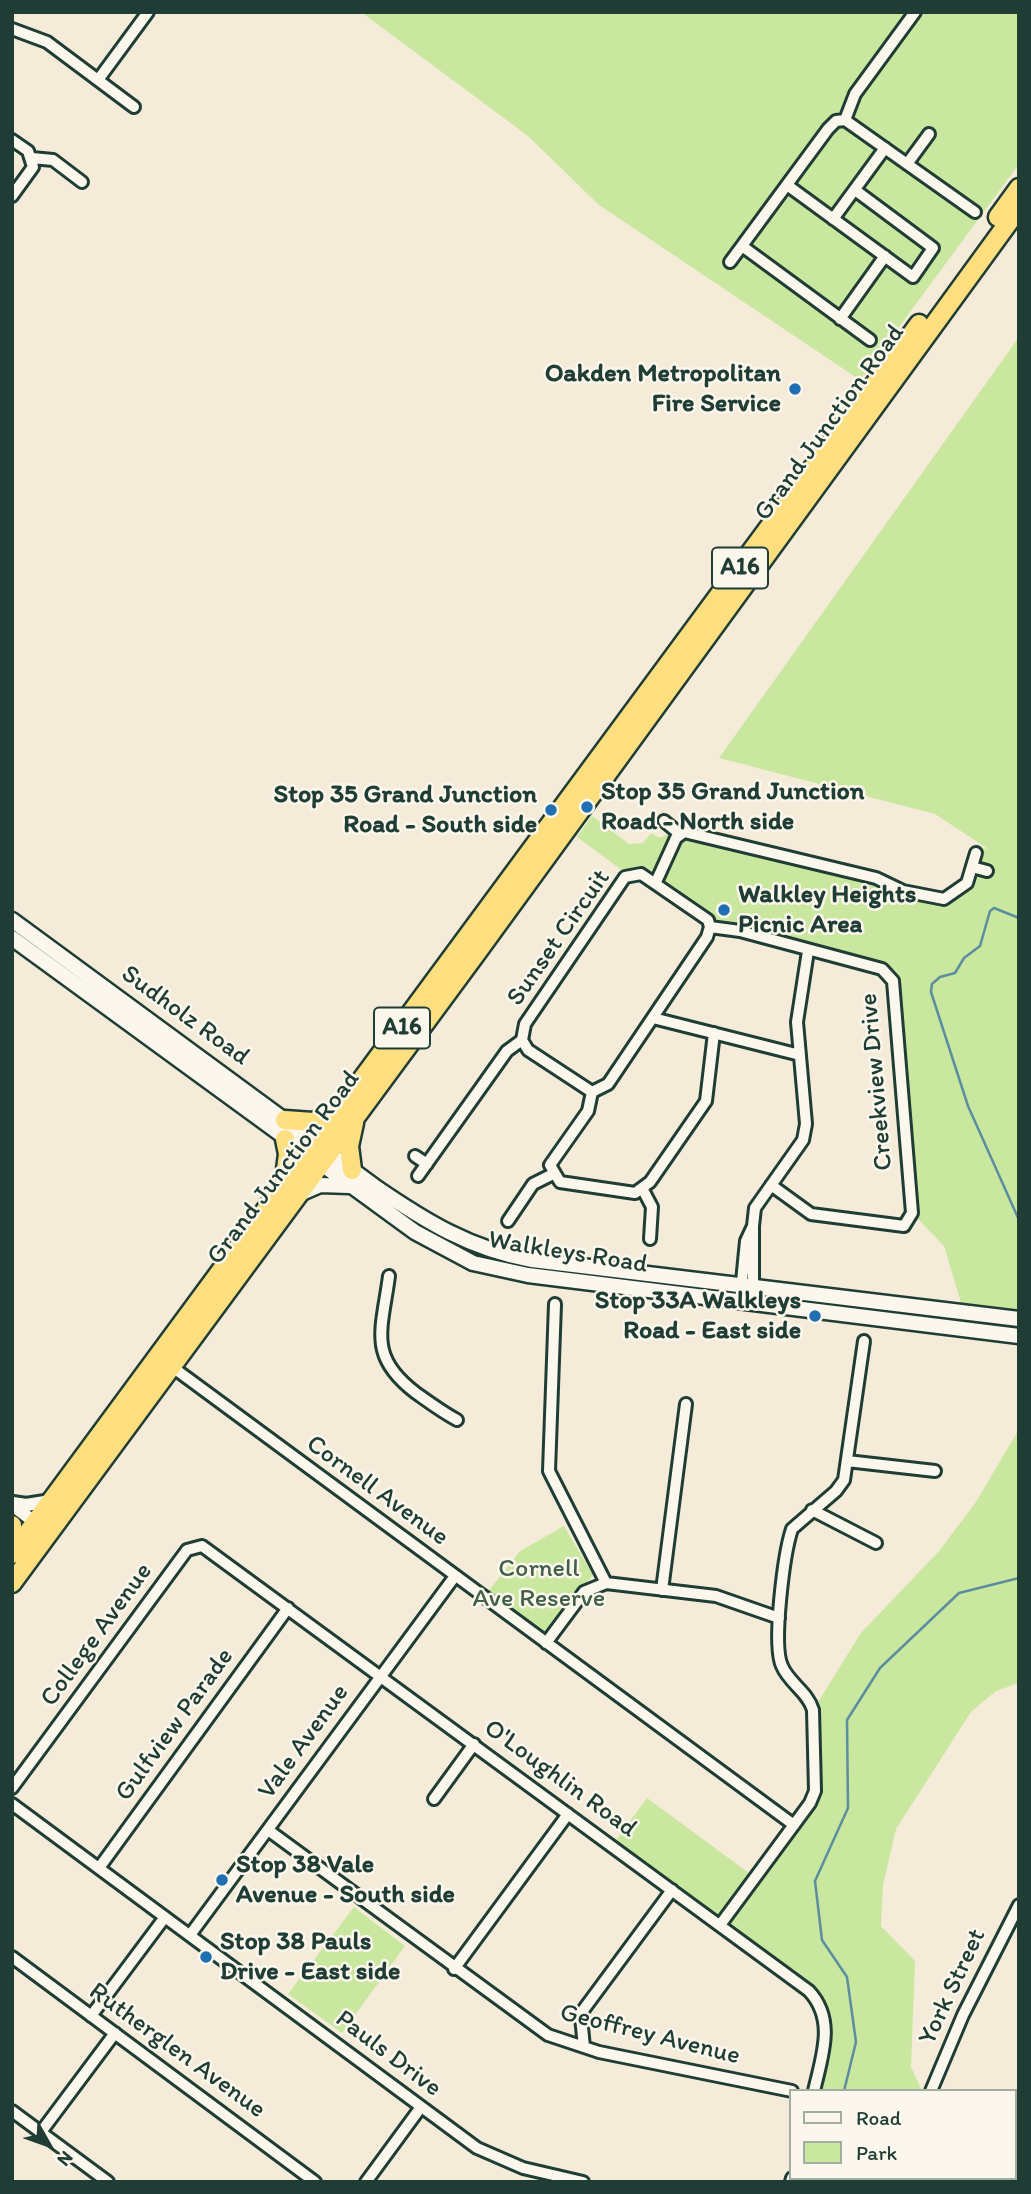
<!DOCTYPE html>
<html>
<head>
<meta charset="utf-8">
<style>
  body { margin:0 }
  #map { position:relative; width:1031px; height:2194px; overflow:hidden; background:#f4ecd9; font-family:Itim,sans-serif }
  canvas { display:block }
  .frame { position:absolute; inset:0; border:14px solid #1f3d34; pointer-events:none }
  .legend { position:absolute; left:789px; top:2089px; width:228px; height:91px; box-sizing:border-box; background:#fbf7ec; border:2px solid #a3ada2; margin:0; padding:9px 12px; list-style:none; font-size:21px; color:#1f3d34 }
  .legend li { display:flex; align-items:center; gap:14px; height:35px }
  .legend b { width:35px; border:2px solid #a3ada2 }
  .north { position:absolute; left:14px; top:2110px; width:70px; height:70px; -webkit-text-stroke:5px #fbf7ec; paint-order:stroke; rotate:130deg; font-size:19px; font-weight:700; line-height:28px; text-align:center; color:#1f3d34 }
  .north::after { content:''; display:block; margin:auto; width:24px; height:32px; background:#1f3d34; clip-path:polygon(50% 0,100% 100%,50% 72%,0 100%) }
</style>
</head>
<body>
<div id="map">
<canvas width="1031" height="2194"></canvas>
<div class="frame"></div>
<ul class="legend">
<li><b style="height:9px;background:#fbf7ec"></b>Road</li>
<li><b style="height:19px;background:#cae79f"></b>Park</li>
</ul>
<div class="north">N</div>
</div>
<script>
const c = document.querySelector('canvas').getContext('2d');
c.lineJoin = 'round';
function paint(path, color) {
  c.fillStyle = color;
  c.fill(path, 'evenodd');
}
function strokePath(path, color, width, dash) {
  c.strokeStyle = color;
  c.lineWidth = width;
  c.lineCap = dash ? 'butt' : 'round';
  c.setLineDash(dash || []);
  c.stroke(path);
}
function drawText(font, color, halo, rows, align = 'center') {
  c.font = font + ' Itim,sans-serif';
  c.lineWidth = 5;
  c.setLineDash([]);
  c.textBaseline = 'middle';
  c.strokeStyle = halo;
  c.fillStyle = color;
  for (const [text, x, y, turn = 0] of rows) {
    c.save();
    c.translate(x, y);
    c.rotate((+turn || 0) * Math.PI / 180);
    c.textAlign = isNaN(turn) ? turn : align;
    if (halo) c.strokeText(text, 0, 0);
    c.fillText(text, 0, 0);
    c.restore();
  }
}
const green = new Path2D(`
  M361,12H1019V164L860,380L599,205L528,136Z
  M1019,337V1320L964,1313L944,1246L912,1213L892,981L882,969L710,927L666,884L662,875L684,837L943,899L967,883L982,848L988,849L935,814L719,758Z
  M592,816L629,844L643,843L651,833C663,842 662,834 673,833L656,871L634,868L627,874L577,837Z
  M1019,1429V1683L996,1691L971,1712L896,1829L883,1885L881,1926L915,1961L911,2067L922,2091H814L826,2035L812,1995L720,1925L812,1799L813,1710L861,1633L939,1551L976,1502Z
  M564,1526L593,1575L544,1633L487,1593L520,1551Z
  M647,1798L749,1873L718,1916L616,1840Z
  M354,1907L405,1946L342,2033L288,1994Z
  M793,2178H899V2182H792Z`);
const stream = new Path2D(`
  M1019,918L994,908L990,911L980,946L964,958L955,973L940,977L932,984L931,992L968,1106L1019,1220
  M844,2091L856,2042L847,1977L822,1940L815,1881L848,1808L847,1720L880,1668L959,1593L1019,1578
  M850,2178V2182`);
const minor = new Path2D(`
  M12,29L47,42L134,107
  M98,80L148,12
  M845,120L975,212
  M12,140L28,151L33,167L12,196
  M32,158L53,160L82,182
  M907,164L929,134
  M787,185L913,277L933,248L855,190
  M833,219L885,148
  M742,246L870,340
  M730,262L828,129L836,121L845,120L855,94L915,12
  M840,319L885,256
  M664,821L680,834
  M972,867L987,871
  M641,874L708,920L710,927L707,937L608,1084L592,1092L528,1050L522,1040L525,1024L625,877Z
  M656,882L676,838L684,832L876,878L903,891L944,899L967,883L976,853
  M710,927L740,931L882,969L893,981L912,1213L904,1226L811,1214L771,1185
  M653,1018L800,1055
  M592,1092L588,1111L550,1165L560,1182L635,1193L650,1182L706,1101L714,1033
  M415,1156L427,1164
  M418,1176L507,1051L522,1040
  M642,1188L652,1207L650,1239
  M508,1221L533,1184L553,1174
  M753,1226V1293
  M389,1276C382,1330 367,1356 416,1393C430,1403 442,1412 457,1420
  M740,1302L746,1241L753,1226L755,1208L803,1140L806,1124L797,1022L808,951
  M555,1304L549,1471L606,1583L716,1596L779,1618
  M171,1366L794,1825
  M847,1461L935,1471
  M812,1510L876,1543
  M662,1590L686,1404
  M546,1643L584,1592L606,1583
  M12,1788L187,1550L202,1546L809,1991C836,2020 822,2056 814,2091
  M434,1799L474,1744
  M12,1804L477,2148L523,2168L583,2182
  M268,1830L548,2035L599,2052L792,2091
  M99,1868L288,1608
  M720,1925L810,1803L815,1791L813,1710C808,1692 789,1683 782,1666C772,1645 784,1553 792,1529L836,1491L844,1480L864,1341
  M190,1935L455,1576
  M12,1957L315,2182
  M454,1969L568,1814
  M91,2016L165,1917
  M584,2047L581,2017L584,2009L672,1890
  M931,2091L963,2015L1019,1905
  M12,2111L108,2182
  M41,2132L115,2033
  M366,2182L421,2107
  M791,2182L792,2178
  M897,2182V2178`);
const tertiary = new Path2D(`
  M13,1503L26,1505L51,1501
  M12,1505L40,1526`);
const secondary = new Path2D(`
  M12,920L374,1186C425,1221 470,1249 532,1260L1019,1319
  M12,938L415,1232L473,1263L528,1275L1019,1336
  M297,1195L320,1185L349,1186`);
const trunk = new Path2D(`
  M998,217L1019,188
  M285,1120L313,1122L339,1111
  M352,1170L349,1146L354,1123
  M284,1185L288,1154L285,1139
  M12,1525V1544
  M12,1554L919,324
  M12,1583L475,955L1019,208`);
const markers = [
  [795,389,7,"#1f6fb2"],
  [587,807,7,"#1f6fb2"],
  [551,810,7,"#1f6fb2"],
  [724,910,7,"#1f6fb2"],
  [815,1316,7,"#1f6fb2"],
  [222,1880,7,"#1f6fb2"],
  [206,1957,7,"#1f6fb2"]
];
const shields = [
  [740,568,56],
  [402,1028,56]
];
const shieldNames = [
  ["A16",740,568],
  ["A16",402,1028]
];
const poiNames = [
  ["Oakden Metropolitan",781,374,"right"],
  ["Fire Service",781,404,"right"],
  ["Stop 35 Grand Junction",601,792],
  ["Road - North side",601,822],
  ["Stop 35 Grand Junction",537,795,"right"],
  ["Road - South side",537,825,"right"],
  ["Walkley Heights",738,895],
  ["Picnic Area",738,925],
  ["Stop 33A Walkleys",801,1301,"right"],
  ["Road - East side",801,1331,"right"],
  ["Stop 38 Vale",236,1865],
  ["Avenue - South side",236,1895],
  ["Stop 38 Pauls",220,1942],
  ["Drive - East side",220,1972]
];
const streetNames = [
  ["Grand Junction Road",830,423,-54],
  ["Sunset Circuit",559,938,-55],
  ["Sudholz Road",185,1016,36],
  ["Creekview Drive",877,1082,-95],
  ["Grand Junction Road",284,1168,-53],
  ["Walkleys Road",568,1253,9],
  ["Cornell Avenue",377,1491,36],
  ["College Avenue",97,1635,-54],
  ["Gulfview Parade",175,1725,-54],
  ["Vale Avenue",304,1742,-54],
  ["O'Loughlin Road",560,1779,36],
  ["York Street",953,1987,-65],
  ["Geoffrey Avenue",650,2035,14],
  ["Rutherglen Avenue",177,2051,36],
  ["Pauls Drive",388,2054,37]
];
const parkNames = [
  ["Cornell",539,1569],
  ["Ave Reserve",539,1599]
];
paint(green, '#cae79f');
strokePath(stream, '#5b8e9e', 2.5);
strokePath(minor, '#1f3d34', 16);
strokePath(tertiary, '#1f3d34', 18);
strokePath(secondary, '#1f3d34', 19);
strokePath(trunk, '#1f3d34', 23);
strokePath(minor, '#fbf7ec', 10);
strokePath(tertiary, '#fbf7ec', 12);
strokePath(secondary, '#fbf7ec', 14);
strokePath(trunk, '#fddf80', 18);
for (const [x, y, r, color] of markers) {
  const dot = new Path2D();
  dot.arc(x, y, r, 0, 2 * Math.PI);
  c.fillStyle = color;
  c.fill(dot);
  strokePath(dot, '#fbf7ec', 2.5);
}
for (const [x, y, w] of shields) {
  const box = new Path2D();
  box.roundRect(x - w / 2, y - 20.5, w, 41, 5);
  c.fillStyle = '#fbf7ec';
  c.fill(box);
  strokePath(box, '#1f3d34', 2);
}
drawText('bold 24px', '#1f3d34', null, shieldNames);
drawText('bold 26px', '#1f3d34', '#fbf7ec', poiNames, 'left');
drawText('26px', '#1f3d34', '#fbf7ec', streetNames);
drawText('26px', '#415f49', '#fbf7ec', parkNames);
</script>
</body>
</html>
